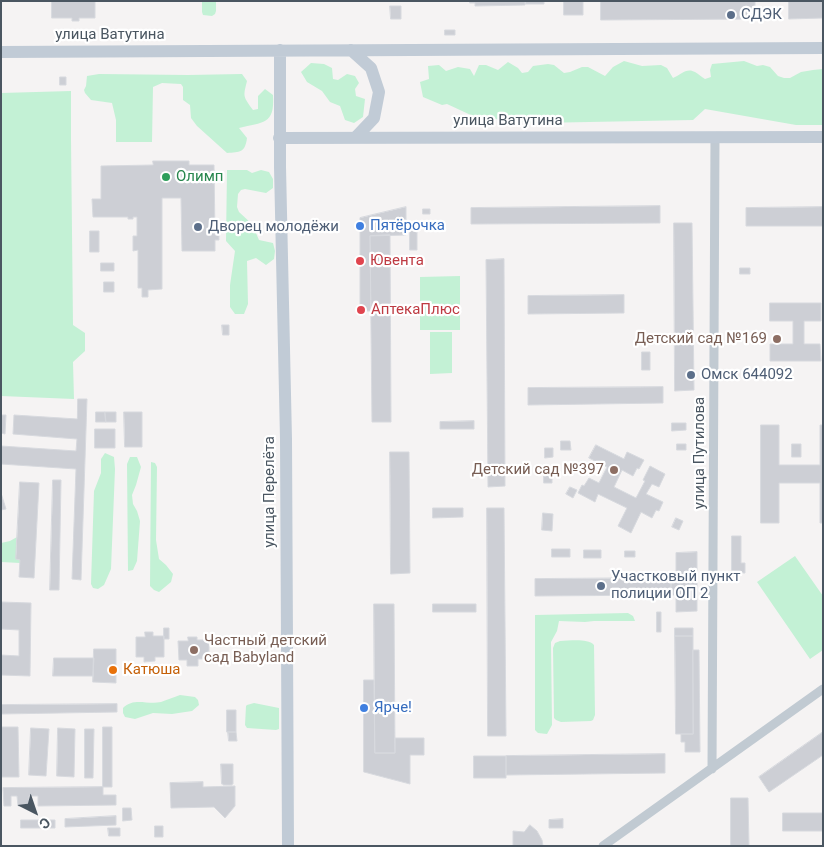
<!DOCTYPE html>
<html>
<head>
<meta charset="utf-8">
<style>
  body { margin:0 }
  #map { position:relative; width:824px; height:847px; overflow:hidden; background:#f5f3f3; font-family:Roboto,sans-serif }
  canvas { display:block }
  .frame { position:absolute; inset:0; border:2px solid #4a5661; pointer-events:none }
  .north { position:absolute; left:10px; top:787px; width:50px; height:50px; -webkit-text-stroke:4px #fff; paint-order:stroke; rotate:139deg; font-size:14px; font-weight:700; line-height:20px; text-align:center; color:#4a5661 }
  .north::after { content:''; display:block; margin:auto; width:18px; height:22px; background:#4a5661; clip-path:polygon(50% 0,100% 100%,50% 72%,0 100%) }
</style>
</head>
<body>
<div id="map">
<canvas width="824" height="847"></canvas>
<div class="frame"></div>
<div class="north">С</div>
</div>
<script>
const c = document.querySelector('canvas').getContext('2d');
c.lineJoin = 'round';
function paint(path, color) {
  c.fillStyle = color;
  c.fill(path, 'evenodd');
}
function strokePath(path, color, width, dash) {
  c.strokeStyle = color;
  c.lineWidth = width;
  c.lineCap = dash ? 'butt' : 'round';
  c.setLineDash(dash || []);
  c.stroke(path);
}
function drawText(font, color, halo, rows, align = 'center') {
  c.font = font + ' Roboto,sans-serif';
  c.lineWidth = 4.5;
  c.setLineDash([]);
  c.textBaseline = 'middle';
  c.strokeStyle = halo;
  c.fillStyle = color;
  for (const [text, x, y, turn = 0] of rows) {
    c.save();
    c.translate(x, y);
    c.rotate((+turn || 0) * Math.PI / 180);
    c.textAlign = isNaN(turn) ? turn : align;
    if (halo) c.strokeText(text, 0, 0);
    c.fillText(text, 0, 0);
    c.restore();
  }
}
const green = new Path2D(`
  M202,1H216V11L215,14L212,16L203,15L202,12Z
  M624,61L642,66L661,65L667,68L673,78C680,75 687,67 695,72C699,74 701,77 705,79L711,77L710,70L712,64L744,61L757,66L763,65L770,67L778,76L784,78H790L801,72L813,70L823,69V125H796L705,109L693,120L537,123L475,117L447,104L442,105L423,97L420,82L429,79L428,66L439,65L446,71L458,67L470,69L474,76L479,65H486L498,70L508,62L518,68L522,73L528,72L533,66L548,64L554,65L564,73L570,72L582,67H588L605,76L613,67Z
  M311,63L324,64L332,68L333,79L338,80L347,74L355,76L359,83L355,89L356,96L365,99L363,117L354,123L345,120L340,106L330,102L322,91L307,82L301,72Z
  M99,74L188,75L242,74L247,81C243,97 243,96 253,110L258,109V96L265,89L273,95C275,125 263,122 239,128L247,138C245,153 240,152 227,153L197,126L191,118L190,105L183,100V87L181,84L162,83L153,87L152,142H116V120L112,103L91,100L85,93L84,90L86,86L87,76Z
  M71,91V139L73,325L85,333V351L73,362L74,399L1,396V93Z
  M227,170H247L252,173L261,170L269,172L273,179V188L266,193L245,189L241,190L238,194L237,207L239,212L252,224L259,240L273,243L275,251L274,259L266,265L256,258L247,261L248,304L244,314H235L230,307V285L235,251L226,241Z
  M460,276V330H420V277Z
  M430,332H452V373L430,374Z
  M105,453L114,457L115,469L111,569L104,585L98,589L93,588L91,584L94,491L101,473V459Z
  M130,457H137L141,467L136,485L132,495L133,504L137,511L140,521L137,561L133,570L128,571L127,464Z
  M151,462L155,463L157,467L156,540L159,559L166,565L173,574L171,582L159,592L154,590L150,586Z
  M17,537L16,559L20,560V563L1,562V543L10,541Z
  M795,556L823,596V650L810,659L757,582Z
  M628,613L633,616L635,621H594L585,622L559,621L557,631L551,642L552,725L547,734L538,733L535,730V615Z
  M560,641C570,641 587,638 594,645L595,715L593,720L591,721L561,722L556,720L554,718L553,648L555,643Z
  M180,695L195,697L198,700L199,705L192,711L172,714L153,713L135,719L125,717L123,713V708C134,697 147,705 161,702C167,700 174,697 180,695Z
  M254,703L279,708V729L276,730L247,728L245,725L246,706L247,705Z`);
const building = new Path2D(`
  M52,1H95V18H79V21H72V18H52Z
  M470,1H525V5L475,6V3H470Z
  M526,1H544V4H526Z
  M564,1H583V15H564Z
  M601,1H755V19L601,20Z
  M789,1H823V18L789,19Z
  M390,6H401V19H391Z
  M445,30H455V35H445Z
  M60,77H66V85H60Z
  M153,161H189V165H214L215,235H219V240H215V251H182L181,198H162V289L148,290V297H142V288H138V250L133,251V236H137V217H133V219H128V217H93L92,199H101V166L153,165Z
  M660,206V223L471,224V208Z
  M406,207V235L370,236L371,311H360V218Z
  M823,207V226H746V208Z
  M423,209H430V214H423Z
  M674,223H692L694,390L675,391Z
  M410,225H417V250H410Z
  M90,231H99V252H90Z
  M390,235L391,422H372L370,236Z
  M504,259L505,486L488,487L486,260Z
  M101,263H114V271H101Z
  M740,268H750V274H740Z
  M104,282H114V292H104Z
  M624,295V313L528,314V296Z
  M770,303H821V321H804V344H820L821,361H770V344H793V321H770Z
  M222,325H229V335H223Z
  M642,352H650V370H642Z
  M663,387V403L528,405V388Z
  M78,399H87L81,580L72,579L76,469L1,464V446L76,451L77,439L13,434L14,415L77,419Z
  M96,412H105L106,422H96Z
  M105,412H116V422H106Z
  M124,412H142V447H125Z
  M1,415H6L5,434L1,433Z
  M474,421V429H440V422Z
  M672,423H686V430L672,431Z
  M761,425H779V465H820V425H823V523H820V483H779V523H761Z
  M95,429H115V448H95Z
  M561,441H570L571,450H561Z
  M677,444H686V450H677Z
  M792,444H801V457H792Z
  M596,445L624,459L627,452L644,460L639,469L637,468L633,476L622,470L614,487L636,498L645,481L643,480L650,466L665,474L659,487L652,484L646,494L663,502L659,511L656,510L652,518L641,512L631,533L618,526L627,508L598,494L595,502L578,493L582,485L584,486L589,478L599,483L607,467L589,458Z
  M545,448H553V457L545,458Z
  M390,452H409L410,573L391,574Z
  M544,474H552V483H544Z
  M53,480H61L59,590H50Z
  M20,482L39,483L34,578L19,577L20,560L16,559Z
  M570,487L577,490L573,498L566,494Z
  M1,493L6,509L1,510Z
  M433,508H463V517L433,518Z
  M487,508H504L506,736H488Z
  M543,513L553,514L552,531L542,530Z
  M676,518L683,521L679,530L672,527Z
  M732,536H741V563H745V573H732Z
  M552,549H570V557H552Z
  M584,550H601V558H584Z
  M625,551H635V557H625Z
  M697,552V611L676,612V595H671V578H676V553Z
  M671,578V595L535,596V579Z
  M1,602L31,603L30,676L1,675V655L19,656V630L1,629Z
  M374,604H394L395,753H375Z
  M433,604H476V612H433Z
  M657,612H661V632H657Z
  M164,628H169V639H164Z
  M675,628H693V636H675Z
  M145,632H153V636H164V657H155V661L144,662V657H136V637H145Z
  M675,636H693V734H676Z
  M188,637H197V640H209V659H198V666H187V660H179L178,641H188Z
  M94,649H116V683L93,682Z
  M693,650H699L700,752H685V742H681V734H693Z
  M54,658H94L93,676H53Z
  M364,680H374L375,753H395V738H424V755H410V784L364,772Z
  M117,704V712L1,714V705Z
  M227,710H236V732H227Z
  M1,727H18L19,777H1Z
  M103,727H112V787H103Z
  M31,728L49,729L46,776L29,775Z
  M58,728L75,729L74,777L57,776Z
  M85,729H94L93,778H85Z
  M228,732H236L237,741H229Z
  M823,732V755L769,792L759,777Z
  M665,754V773L506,775V756Z
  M474,756H506V778H474Z
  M221,764H233V784H232V785H223V784H222Z
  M203,782V787L235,786V806L225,818L214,807L171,808L170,783Z
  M103,787V795H116V805L38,806V796H29V806H18L17,796H11V806H4L3,788Z
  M731,798H748L749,846H731Z
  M123,808H131L132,820L123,821Z
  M783,813H823V831H783Z
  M116,816V825L65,827V819Z
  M563,819V828H549V820Z
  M21,820H55V828H21Z
  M530,825L537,831L542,840L543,846H513V831L524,832Z
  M155,826H163V837H155Z
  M108,828H120V836H109Z`);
const minor = new Path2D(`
  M712,769L715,137
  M603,846L823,689`);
const secondary = new Path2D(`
  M280,50V167L286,439L288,846
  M351,50L371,68L379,92L374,118L356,137
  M1,52L823,48
  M279,138L823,137`);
const markers = [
  [731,15,5,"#5c6f8a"],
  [166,177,5,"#2e9e5b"],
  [360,226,5,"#3f7fe0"],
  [198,227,5,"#5c6f8a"],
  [360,261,5,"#e0444e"],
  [361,310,5,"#e0444e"],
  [777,339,5,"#8d6e63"],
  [691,375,5,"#5c6f8a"],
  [614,470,5,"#8d6e63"],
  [601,586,5,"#5c6f8a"],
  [194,650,5,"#8d6e63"],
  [113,670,5,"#e8710a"],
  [364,708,5,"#3f7fe0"]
];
const serviceNames = [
  ["СДЭК",741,15],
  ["Дворец молодёжи",208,227],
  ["Омск 644092",701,375],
  ["Участковый пункт",611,577],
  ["полиции ОП 2",611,594]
];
const streetNames = [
  ["улица Ватутина",110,35],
  ["улица Ватутина",508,121],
  ["улица Путилова",700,453,-90],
  ["улица Перелёта",270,492,-90]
];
const leisureNames = [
  ["Олимп",176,177]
];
const shopNames = [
  ["Пятёрочка",370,226],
  ["Ярче!",374,708]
];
const healthNames = [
  ["Ювента",370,261],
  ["АптекаПлюс",371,310]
];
const educationNames = [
  ["Детский сад №169",767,339],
  ["Детский сад №397",604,470],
  ["Частный детский",204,641,"left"],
  ["сад Babyland",204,658,"left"]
];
const foodNames = [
  ["Катюша",123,670]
];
paint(green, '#c3f1d5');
paint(building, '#cdcfd5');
strokePath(building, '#d7d9de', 1);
strokePath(minor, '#c1cad2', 9);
strokePath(secondary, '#c1cbd6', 12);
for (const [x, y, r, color] of markers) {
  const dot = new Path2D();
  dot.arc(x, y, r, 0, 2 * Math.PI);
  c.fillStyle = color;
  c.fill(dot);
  strokePath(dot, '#fff', 2);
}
drawText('15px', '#4e5e75', '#fff', serviceNames, 'left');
drawText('15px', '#4a5661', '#fff', streetNames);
drawText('15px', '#27864d', '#fff', leisureNames, 'left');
drawText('15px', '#366cbe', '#fff', shopNames, 'left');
drawText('15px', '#be3a42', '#fff', healthNames, 'left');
drawText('15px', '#785e54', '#fff', educationNames, 'right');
drawText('15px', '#c56008', '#fff', foodNames, 'left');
</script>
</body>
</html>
